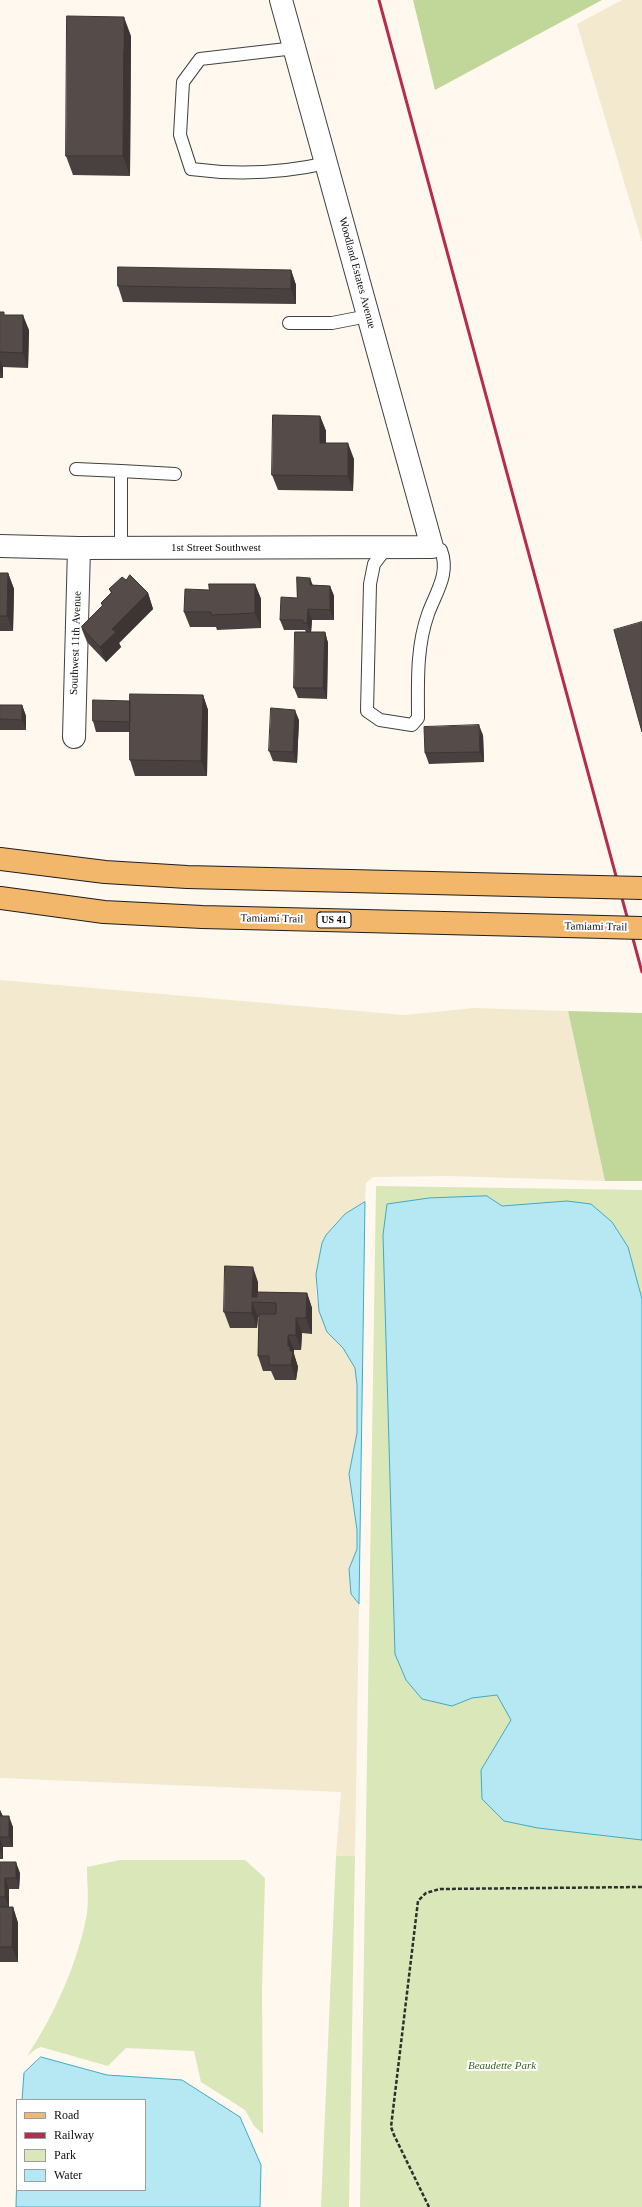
<!DOCTYPE html>
<html>
<head>
<meta charset="utf-8">
<style>
  body { margin:0 }
  #map { position:relative; width:642px; height:2207px; overflow:hidden; background:#fef8ee; font-family:"Times New Roman",serif }
  canvas { display:block }
  .legend { position:absolute; left:16px; top:2099px; width:130px; height:92px; box-sizing:border-box; background:#fff; border:1px solid #9e9e9e; margin:0; padding:5px 7px; list-style:none; font-size:12px; color:#0d0d0d }
  .legend li { display:flex; align-items:center; gap:8px; height:20px }
  .legend b { width:20px; border:1px solid #9e9e9e }
</style>
</head>
<body>
<div id="map">
<canvas width="642" height="2207"></canvas>
<ul class="legend">
<li><b style="height:5px;background:#f2b76a"></b>Road</li>
<li><b style="height:5px;background:#b62c4d"></b>Railway</li>
<li><b style="height:11px;background:#dae7b9"></b>Park</li>
<li><b style="height:11px;background:#b5e8f3"></b>Water</li>
</ul>
</div>
<script>
const c = document.querySelector('canvas').getContext('2d');
c.lineJoin = 'round';
function paint(path, color) {
  c.fillStyle = color;
  c.fill(path, 'evenodd');
}
function strokePath(path, color, width, dash) {
  c.strokeStyle = color;
  c.lineWidth = width;
  c.lineCap = dash ? 'butt' : 'round';
  c.setLineDash(dash || []);
  c.stroke(path);
}
function drawText(font, color, halo, rows, align = 'center') {
  c.font = font + ' "Times New Roman",serif';
  c.lineWidth = 4;
  c.setLineDash([]);
  c.textBaseline = 'middle';
  c.strokeStyle = halo;
  c.fillStyle = color;
  for (const [text, x, y, turn = 0] of rows) {
    c.save();
    c.translate(x, y);
    c.rotate((+turn || 0) * Math.PI / 180);
    c.textAlign = isNaN(turn) ? turn : align;
    if (halo) c.strokeText(text, 0, 0);
    c.fillText(text, 0, 0);
    c.restore();
  }
}
const farmland = new Path2D(`
  M622,0H642V242L577,24Z
  M0,980L404,1015L474,1008L568,1011L605,1181L448,1176L373,1177L366,1183L365,1202L345,1214L322,1243L316,1274V1295L327,1332L343,1348L355,1368L357,1385V1433L349,1474L357,1530V1549L349,1569L351,1594L359,1604L355,1856H336L341,1792L0,1778Z`);
const green = new Path2D(`
  M376,1186L642,1190V2207H360Z
  M336,1856H355L349,2207H321Z
  M120,1860H245L265,1878L262,1988L263,2134L254,2126L245,2110L201,2082L194,2051L126,2048L108,2066L41,2047L36,2049L27,2056C54,2016 79,1960 87,1913C89,1898 87,1882 87,1867Z`);
const forest = new Path2D(`
  M413,0H602L435,90Z
  M568,1011L642,1013V1181H605Z`);
const water = new Path2D(`
  M487,1196L502,1206L567,1201L591,1204L612,1222L628,1247L642,1299V1840L538,1828L504,1821L482,1799L481,1770L511,1720L497,1695L472,1698L452,1706L422,1699L406,1680L395,1654L383,1235L387,1204L429,1198Z
  M365,1202L359,1604L351,1594L349,1569L357,1549V1530L349,1474L357,1433V1385L355,1368L343,1348L327,1332L319,1311L316,1274L322,1243L326,1235L345,1214Z
  M41,2057L107,2075L182,2080L240,2117L261,2165L260,2207H16L17,2171V2190H145V2100H22L24,2073Z`);
const path = new Path2D(`
  M429,2207L394,2135L391,2127L418,1901L426,1893L440,1889L642,1887`);
const lane = new Path2D(`
  M295,48L200,59L183,82L180,135L191,169C236,175 283,173 327,163
  M289,323H332L368,316
  M76,469L121,471
  M387,547L374,564L370,584L367,711L380,720L412,725L418,718C418,684 416,648 428,614C436,592 450,574 441,550L432,547
  M121,548V471L175,474`);
const street = new Path2D(`
  M0,546L79,548L432,547L281,0
  M74,737L79,548`);
const primary = new Path2D(`
  M0,859L105,872L187,877L555,886
  M0,898L104,912L202,917L565,926`);
const rail = new Path2D(`
  M379,0L642,972`);
const primaryBridge = new Path2D(`
  M555,886L642,888
  M565,926L642,928`);
const wall = new Path2D(`
  M131,36L130,176L73,175L66,156Z
  M291,270L296,285V304L123,302L118,286Z
  M0,312L29,330L28,368L3,367V378H0Z
  M320,416L326,431V443L354,459L353,491L278,490L272,475Z
  M0,573H8L14,589L13,631H0Z
  M126,580L148,593L153,609L119,643L121,647L106,662L87,642L81,627L102,606L101,603L111,593L109,589Z
  M255,584L261,599V628L217,630L216,627H190L184,612L209,590Z
  M313,585L330,586L334,596V620H312L311,632H325L328,643L327,699L298,698L294,688L306,632L305,630H284L280,620L297,598Z
  M203,695L208,710L207,776H135L130,760V732H96L93,721L130,701Z
  M0,705H22L26,716V730H0Z
  M299,720L297,763L273,761L269,751Z
  M483,735L484,762L429,764L425,753Z
  M258,1282V1292L307,1293L312,1308V1334L302,1333L301,1350H294V1354L298,1367L296,1380H275L271,1371H263L258,1356L259,1317H258L257,1328H230L224,1312Z
  M0,1810L3,1816L13,1827V1847H3V1859H0Z
  M0,1862L20,1873L19,1889H9V1907H0Z
  M0,1907H13L18,1923V1962H0Z`);
const shadedWall = new Path2D(`
  M124,17L131,36L130,176L123,156Z
  M291,270L296,285V304L291,289Z
  M23,315L29,330L28,368L23,353Z
  M0,359L3,367V378L0,371Z
  M320,416L326,431V458L320,443Z
  M348,443L354,459L353,491L348,476Z
  M8,573L14,589L13,631L7,616Z
  M310,578L314,588L310,585Z
  M255,584L261,599V628L255,613Z
  M330,586L334,596V620L330,610Z
  M148,593L153,609L119,643L121,647L106,662L100,647L112,629Z
  M308,609L312,620L311,633L307,623Z
  M325,632L328,643L327,699L323,688Z
  M203,695L208,710L207,776L201,761Z
  M22,705L26,716V730L22,720Z
  M295,710L299,720L297,763L293,752Z
  M479,725L483,735L484,762L480,752Z
  M253,1267L258,1282V1302L252,1297Z
  M307,1293L312,1308V1334L306,1318Z
  M252,1302L258,1317L257,1328L252,1313Z
  M296,1318L302,1333L301,1350L296,1335Z
  M288,1335L294,1350V1354L298,1367L296,1380L291,1365L288,1346Z
  M0,1810L4,1820L0,1816Z
  M9,1816L13,1827V1847L9,1837Z
  M0,1838L3,1847V1859L0,1850Z
  M16,1862L20,1873L19,1889L16,1878Z
  M5,1878L9,1889V1907L5,1897Z
  M13,1907L18,1923V1962L12,1947Z`);
const building = new Path2D(`
  M67,16L124,17L123,156H66Z
  M118,267L291,270V289L118,286Z
  M0,312H4V315H23V353L0,352Z
  M273,415L320,416V443H348V476L272,475Z
  M0,573H8L7,616H0Z
  M130,575L148,593L112,629L116,632L100,647L81,627L103,605L101,603L112,592L109,589L122,577L126,580Z
  M297,577L310,578V585L330,586V610L308,609L307,623H303V620H280L281,597L297,598Z
  M209,584H255V613L211,615V612H184L185,589L209,590Z
  M642,622V732L614,630Z
  M295,632H325L323,688H294Z
  M130,694L203,695L201,761L130,760Z
  M93,700L130,701V722L93,721Z
  M0,705H22V720L0,719Z
  M271,708L295,710L293,752L269,751Z
  M479,725L480,752L425,753L424,727Z
  M225,1266L253,1267L252,1297H257V1292L307,1293L306,1318H296V1335H288V1346H290V1351H293L291,1365H269V1356H258L259,1314H276V1303L252,1302V1313L224,1312Z
  M0,1816H9V1837H0Z
  M0,1862H16V1878H5V1897H0Z
  M0,1907H13L12,1947H0Z`);
const shields = [
  [334,920,34]
];
const shieldNames = [
  ["US 41",334,920]
];
const streetNames = [
  ["Woodland Estates Avenue",357,273,75],
  ["1st Street Southwest",216,548],
  ["Southwest 11th Avenue",76,643,-88],
  ["Tamiami Trail",272,919,1],
  ["Tamiami Trail",596,927,1]
];
const parkNames = [
  ["Beaudette Park",502,2066]
];
paint(farmland, '#f3e9cf');
paint(green, '#dae7b9');
paint(forest, '#c1d799');
paint(water, '#b5e8f3');
strokePath(water, '#40aac6', 1);
strokePath(lane, '#404040', 14);
strokePath(street, '#404040', 24);
strokePath(primary, '#1e1e1e', 24);
strokePath(path, '#2f2f2f', 2.5, [4, 2]);
strokePath(lane, '#fff', 12);
strokePath(street, '#fff', 22);
strokePath(primary, '#f2b76a', 22);
strokePath(rail, '#b62c4d', 3);
strokePath(primaryBridge, '#1e1e1e', 24, []);
strokePath(primaryBridge, '#f2b76a', 22);
paint(wall, '#494140');
paint(shadedWall, '#3c3534');
paint(building, '#554c4a');
strokePath(building, '#3c3534', 1);
for (const [x, y, w] of shields) {
  const box = new Path2D();
  box.roundRect(x - w / 2, y - 8, w, 16, 3);
  c.fillStyle = '#fff';
  c.fill(box);
  strokePath(box, '#0d0d0d', 1);
}
drawText('bold 10px', '#0d0d0d', null, shieldNames);
drawText('11px', '#0d0d0d', '#fff', streetNames);
drawText('italic 11px', '#3a6121', '#fff', parkNames);
</script>
</body>
</html>
